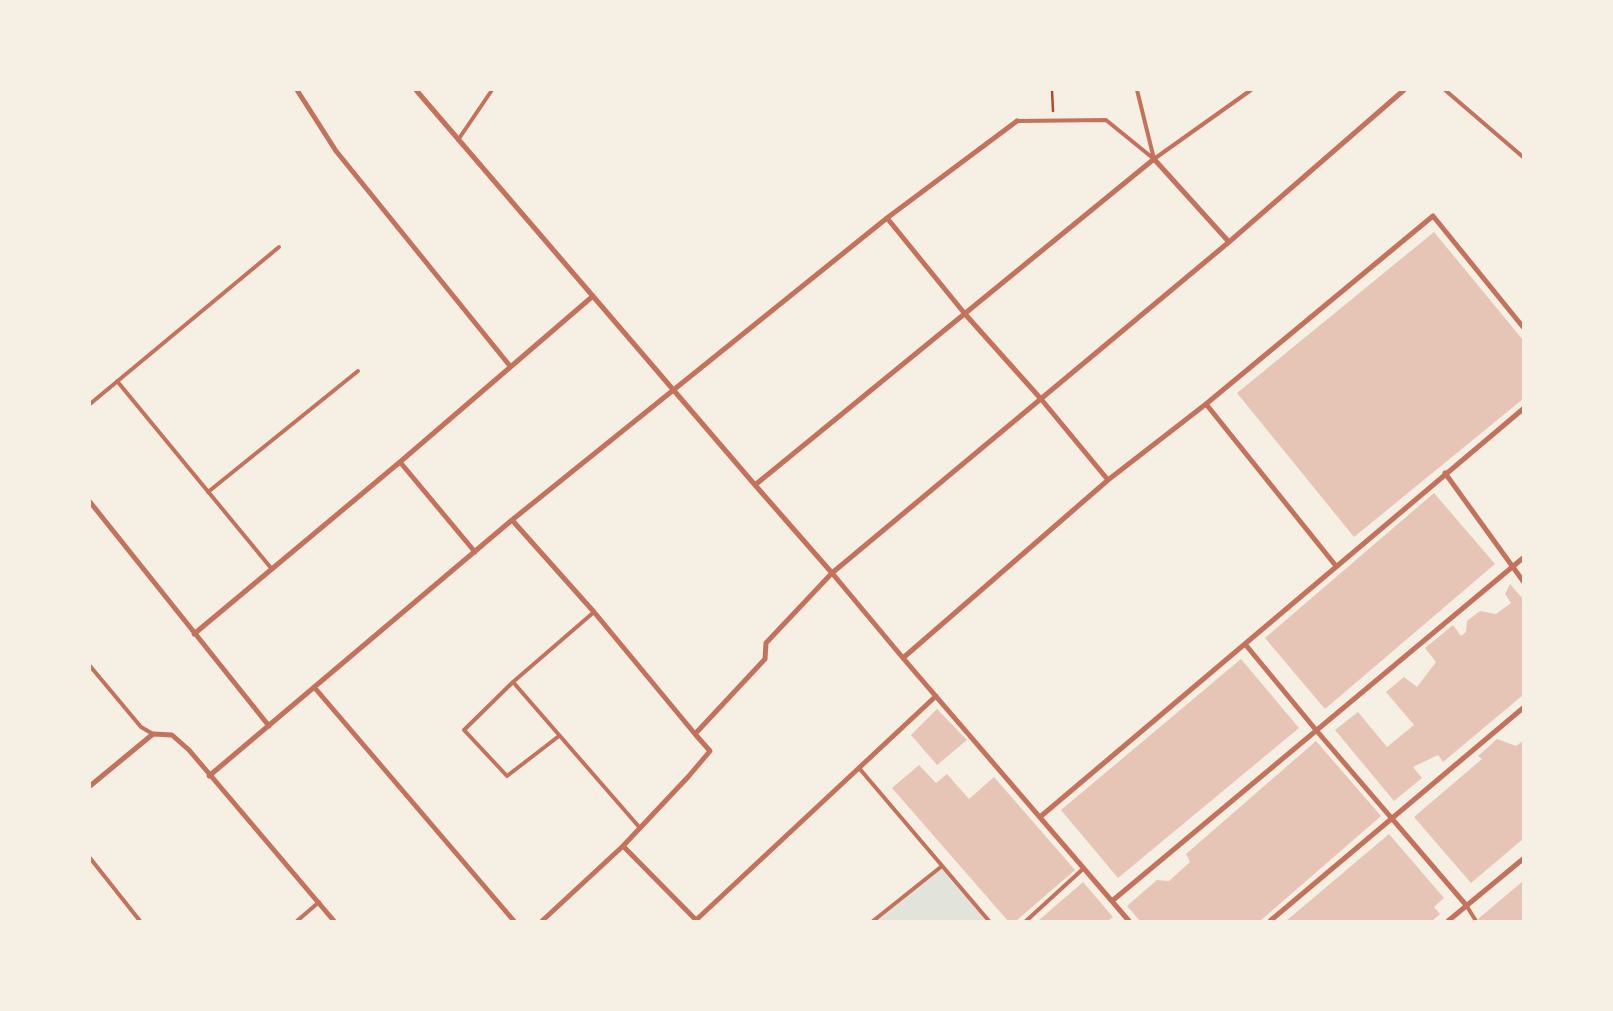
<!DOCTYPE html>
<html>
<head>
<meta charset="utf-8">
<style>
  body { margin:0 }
  #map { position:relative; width:1613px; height:1011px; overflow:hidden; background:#f6efe4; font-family:"Golos Text",sans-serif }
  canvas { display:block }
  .frame { position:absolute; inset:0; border:91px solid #f6efe4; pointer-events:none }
</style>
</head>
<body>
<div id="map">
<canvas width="1613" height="1011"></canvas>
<div class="frame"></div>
</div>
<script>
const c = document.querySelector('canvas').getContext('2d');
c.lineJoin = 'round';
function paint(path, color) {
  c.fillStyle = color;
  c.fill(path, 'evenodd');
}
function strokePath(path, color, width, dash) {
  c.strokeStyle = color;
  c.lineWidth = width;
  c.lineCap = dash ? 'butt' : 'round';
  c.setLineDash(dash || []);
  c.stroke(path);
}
const green = new Path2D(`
  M942,866L989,921H873Z`);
const building = new Path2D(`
  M1434,232L1523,340V399L1354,537L1237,393Z
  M1434,493L1495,564L1325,709L1265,638Z
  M1510,584L1523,599V695L1443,762L1438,755L1413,767L1422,778L1394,801L1335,730L1358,712L1387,747L1414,725L1386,692L1404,677L1417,687L1436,662L1425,648L1453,625L1461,636L1466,632L1467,621L1480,611L1496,614L1511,603L1505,594Z
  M1241,659L1299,728L1118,878L1061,810Z
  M937,709L967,740L937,765L911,735Z
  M1497,739L1516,746L1523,741V839L1471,883L1414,817L1482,759L1478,756Z
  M1316,741L1381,816L1260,921H1140L1127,906L1157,880L1169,881L1190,862L1186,854Z
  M919,765L936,783L947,774L969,799L994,777L1075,870L1016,921H1008L892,788Z
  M1389,834L1444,898L1434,907L1440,914L1432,921H1286Z
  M1523,881V921H1479L1478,919Z
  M1083,882L1113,917L1108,921H1038Z`);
const path = new Path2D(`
  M1052,90L1053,111`);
const service = new Path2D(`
  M1137,90L1154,159
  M1445,90L1523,157
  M1017,121L1106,120L1154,159
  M458,140L492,90
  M1154,159L1251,90
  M117,381L271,568
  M90,404L279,247
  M208,492L358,371
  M90,666L141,727L153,734
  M513,682L640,828
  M559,736L507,776L464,730L513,682L594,612
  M859,768L989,921
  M90,858L140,921
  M1466,905L1476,921
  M297,921L319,902
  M873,921L942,866
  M1026,921L1084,868`);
const minor = new Path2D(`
  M297,90L336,151L510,366
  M416,90L755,485L832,573L903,658L1129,921
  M887,218L965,314L1041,399L1108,480L1206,404L1336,566
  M1206,404L1433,216L1523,327
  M400,462L475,552
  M1445,473L1523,581
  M755,485L1154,159L1229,242
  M90,502L269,726
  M512,520L594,612L695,734
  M194,634L400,462L593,296
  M1245,644L1316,730L1466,905
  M903,658L1108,480
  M314,687L514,921
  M209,776L512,520L887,218L1017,121
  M90,786L153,734L172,735L189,750L334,921
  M1040,817L1523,409
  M623,846L697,921
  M1112,901L1523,558
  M542,921L623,846L688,777L710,751L695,734L765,659L766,643L832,573L1229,242L1404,90
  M695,921L936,696
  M1270,921L1523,708
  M1448,921L1523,859`);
paint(green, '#e2e4dc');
paint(building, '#e6c5b7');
strokePath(path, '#b5482f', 2.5);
strokePath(service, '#c5725c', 4);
strokePath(minor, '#c5725c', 5);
</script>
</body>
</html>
